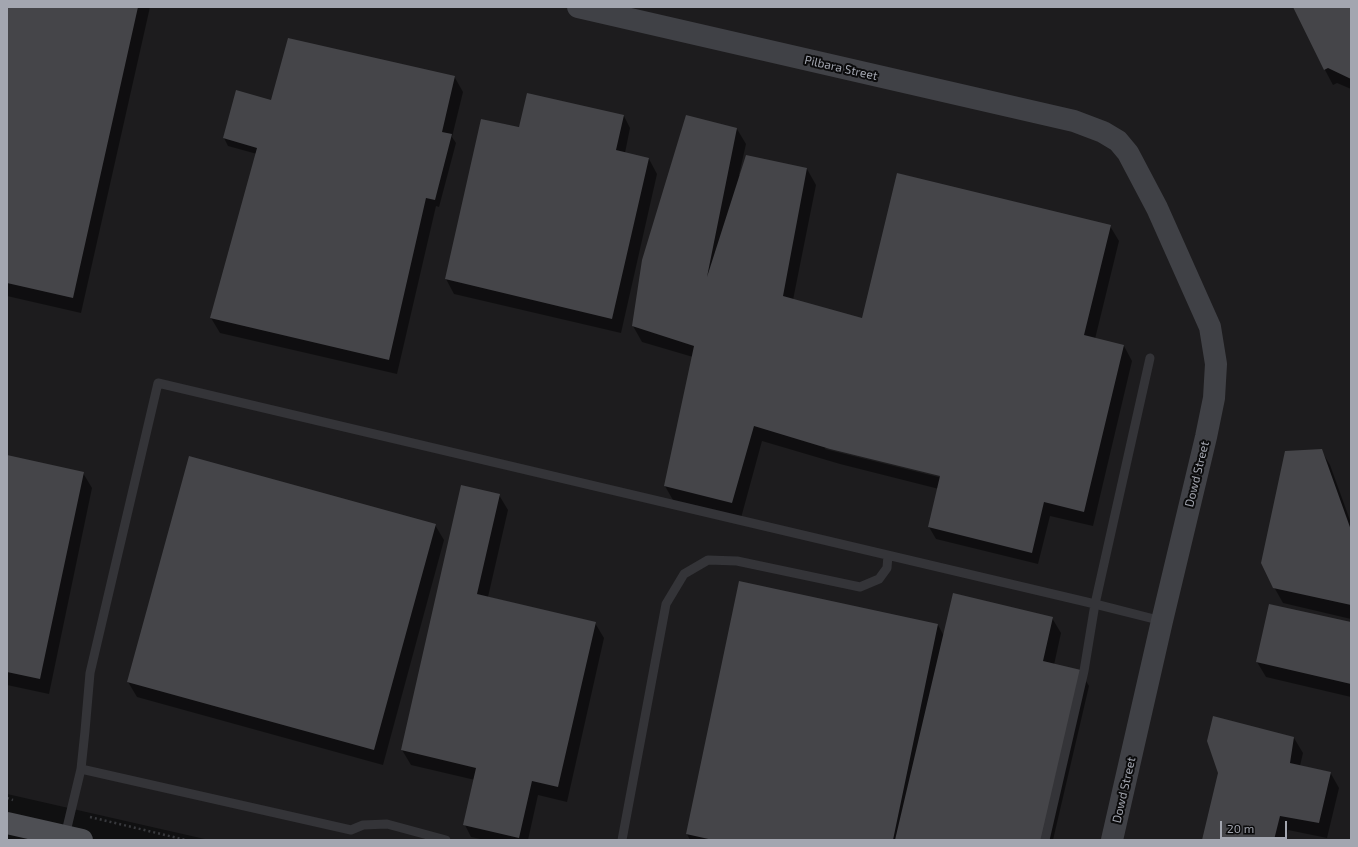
<!DOCTYPE html>
<html>
<head>
<meta charset="utf-8">
<style>
  body { margin:0 }
  #map { position:relative; width:1358px; height:847px; overflow:hidden; background:#101011; font-family:"Exo 2",sans-serif }
  canvas { display:block }
  .frame { position:absolute; inset:0; border:8px solid #a3a6b0; pointer-events:none }
  .scale { position:absolute; left:1220px; top:821px; width:67px; height:18px; box-sizing:border-box; border:2px solid #a3a6b0; border-top:0; padding-left:5px; font-size:12px; line-height:14px; white-space:nowrap; color:#a3a6b0; -webkit-text-stroke:3px #0b0b0c; paint-order:stroke }
</style>
</head>
<body>
<div id="map">
<canvas width="1358" height="847"></canvas>
<div class="frame"></div>
<div class="scale">20 m</div>
</div>
<script>
const c = document.querySelector('canvas').getContext('2d');
c.lineJoin = 'round';
function paint(path, color) {
  c.fillStyle = color;
  c.fill(path, 'evenodd');
}
function strokePath(path, color, width, dash) {
  c.strokeStyle = color;
  c.lineWidth = width;
  c.lineCap = dash ? 'butt' : 'round';
  c.setLineDash(dash || []);
  c.stroke(path);
}
function drawText(font, color, halo, rows, align = 'center') {
  c.font = font + ' "Exo 2",sans-serif';
  c.lineWidth = 4;
  c.setLineDash([]);
  c.textBaseline = 'middle';
  c.strokeStyle = halo;
  c.fillStyle = color;
  for (const [text, x, y, turn = 0] of rows) {
    c.save();
    c.translate(x, y);
    c.rotate((+turn || 0) * Math.PI / 180);
    c.textAlign = isNaN(turn) ? turn : align;
    if (halo) c.strokeText(text, 0, 0);
    c.fillText(text, 0, 0);
    c.restore();
  }
}
const built = new Path2D(`
  M7,7H1351V840H209L7,794Z`);
const shadow = new Path2D(`
  M7,7H150L81,313L7,296Z
  M1294,7H1351V89L1337,83L1333,85L1325,70Z
  M454,76L463,92L452,137L456,143L439,207L436,206L397,374L220,333L211,318L257,154L228,146L224,138L271,101Z
  M624,116L630,128L625,153L649,159L657,174L621,333L454,294L446,279L482,120L520,127Z
  M737,129L746,144L739,175H741L747,156L807,169L816,185L793,300L863,319L1110,226L1119,241L1095,339L1124,346L1132,361L1093,526L1050,516L1038,564L936,539L929,527L939,489L840,464L762,441L741,518L674,502L665,486L693,357L642,342L633,326ZM826,447L1040,500V502L825,449Z
  M1321,450L1330,465L1351,523V619L1283,603L1274,587Z
  M7,456L83,473L92,488L49,694L7,685Z
  M499,495L508,510L488,597L595,623L604,638L567,802L538,795L528,840H485L471,837L465,825L475,780L411,765L402,750Z
  M435,525L444,540L383,765L137,697L128,682Z
  M1052,618L1061,633L1054,665L1080,671L1089,686L1053,840H690L687,834L938,625L944,636Z
  M1351,623V697L1266,677L1257,662Z
  M1294,738L1303,753L1300,766L1330,772L1339,788L1327,838L1288,830L1286,840H1203Z`);
const building = new Path2D(`
  M7,7H138L73,298L7,283Z
  M1293,7H1351V79L1328,68L1324,70Z
  M288,38L455,76L442,132L452,134L435,200L426,198L389,360L210,318L257,148L223,138L236,90L271,100Z
  M527,93L624,115L616,150L649,158L612,319L445,279L481,119L519,127Z
  M686,115L737,128L707,277L746,155L807,168L783,296L862,318L897,173L1111,225L1084,335L1124,345L1084,512L1044,502L1032,553L928,527L940,476L830,449L754,426L732,503L664,486L694,346L632,326L642,260Z
  M1322,449L1351,530V605L1273,588L1261,563L1285,451Z
  M7,455L84,472L40,679L7,672Z
  M189,456L436,524L374,750L127,682Z
  M461,485L500,494L477,594L596,622L558,787L532,781L519,838L463,825L476,768L401,750Z
  M739,581L938,624L893,840H713L686,834Z
  M953,593L1053,617L1043,661L1081,670L1041,840H895Z
  M1269,604L1351,622V684L1256,662Z
  M1213,716L1294,737L1290,763L1331,772L1319,823L1280,816L1274,840H1202L1218,773L1207,741Z`);
const path = new Path2D(`
  M7,798L13,800
  M90,817L186,840`);
const service = new Path2D(`
  M81,769L85,731L90,673L158,383L1095,604L1162,621
  M65,836L81,769L351,830L363,825L387,824L446,840
  M622,840L666,604L684,574L708,560L737,561L860,587L879,579L887,568L888,555
  M1045,840L1084,671L1095,604L1150,358`);
const secondary = new Path2D(`
  M578,7L1074,121L1103,132L1118,141L1128,153L1157,208L1210,327L1216,364L1214,398L1206,437L1162,621L1112,840`);
const primary = new Path2D(`
  M7,823L82,840`);
const streetNames = [
  ["Pilbara Street",841,68,13],
  ["Dowd Street",1197,474,-76],
  ["Dowd Street",1124,790,-77]
];
paint(built, '#1d1c1e');
paint(shadow, '#0007');
paint(building, '#454549');
strokePath(path, '#38393d', 2.5, [2, 3]);
strokePath(service, '#343438', 9);
strokePath(secondary, '#404146', 22);
strokePath(primary, '#4e4f54', 22);
drawText('12px', '#a3a6b0', '#0b0b0c', streetNames);
</script>
</body>
</html>
